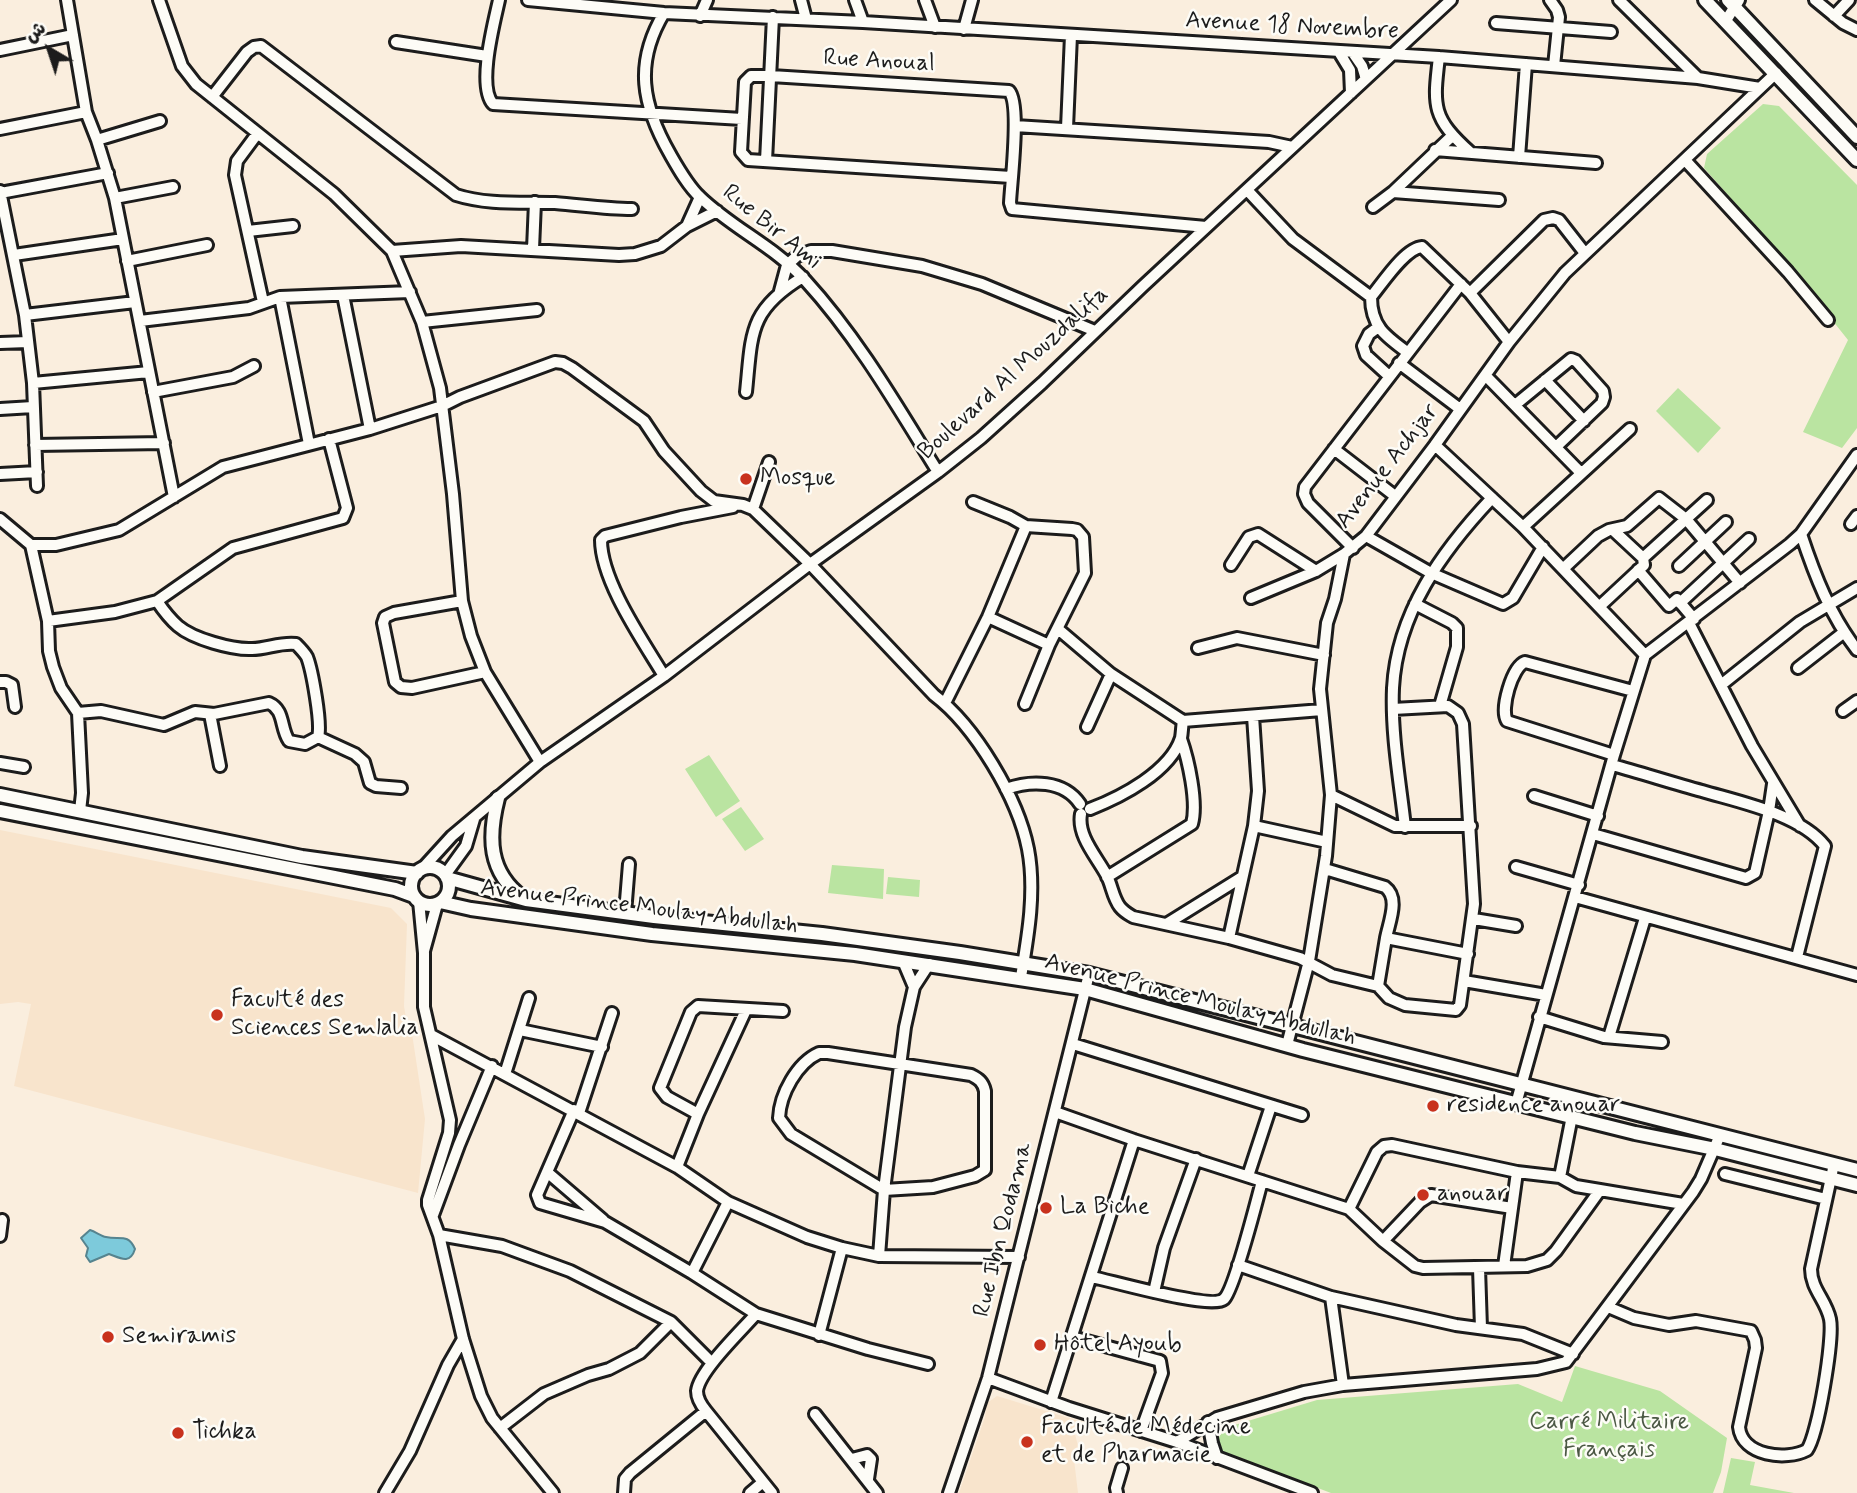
<!DOCTYPE html>
<html>
<head>
<meta charset="utf-8">
<style>
  body { margin:0 }
  #map { position:relative; width:1857px; height:1493px; overflow:hidden; background:#faeede; font-family:Mynerve,"Playpen Sans Arabic",sans-serif }
  canvas { display:block }
  .north { position:absolute; left:14px; top:14px; width:70px; height:70px; -webkit-text-stroke:5px #fdfcf7; paint-order:stroke; rotate:321deg; font-size:19px; font-weight:700; line-height:28px; text-align:center; color:#1c1c1c }
  .north::after { content:''; display:block; margin:auto; width:24px; height:32px; background:#1c1c1c; clip-path:polygon(50% 0,100% 100%,50% 72%,0 100%) }
</style>
</head>
<body>
<div id="map">
<canvas width="1857" height="1493"></canvas>
<div class="north">ش</div>
</div>
<script>
const c = document.querySelector('canvas').getContext('2d');
c.lineJoin = 'round';
function paint(path, color) {
  c.fillStyle = color;
  c.fill(path, 'evenodd');
}
function strokePath(path, color, width, dash) {
  c.strokeStyle = color;
  c.lineWidth = width;
  c.lineCap = dash ? 'butt' : 'round';
  c.setLineDash(dash || []);
  c.stroke(path);
}
function drawText(font, color, halo, rows, align = 'center') {
  c.font = font + ' Mynerve,sans-serif';
  c.lineWidth = 5;
  c.setLineDash([]);
  c.textBaseline = 'middle';
  c.strokeStyle = halo;
  c.fillStyle = color;
  for (const [text, x, y, turn = 0] of rows) {
    c.save();
    c.translate(x, y);
    c.rotate((+turn || 0) * Math.PI / 180);
    c.textAlign = isNaN(turn) ? turn : align;
    if (halo) c.strokeText(text, 0, 0);
    c.fillText(text, 0, 0);
    c.restore();
  }
}
const built = new Path2D(`
  M0,830L391,908L407,924L404,1006L407,1024L411,1027L425,1119L418,1193L14,1086L31,1004L18,1002L0,1004Z
  M997,1396L1082,1422L1075,1434L1079,1450L1073,1451L1078,1493H959L985,1417L987,1403Z`);
const green = new Path2D(`
  M1763,104L1779,106L1857,185V428L1842,448L1803,432L1848,340L1778,252L1704,168L1707,154Z
  M1678,388L1721,428L1698,453L1656,411Z
  M709,755L740,801L716,817L685,769Z
  M741,807L764,839L745,851L722,819Z
  M832,865L884,869L883,899L828,893Z
  M888,877L920,880L919,897L886,894Z
  M1575,1366L1660,1391L1727,1438L1721,1472L1713,1493H1331L1226,1453C1213,1446 1217,1435 1228,1427L1317,1400L1518,1384L1562,1402Z
  M1731,1458L1755,1462L1750,1485L1794,1493H1723Z`);
const water = new Path2D(`
  M90,1230C96,1232 101,1236 106,1237C120,1240 128,1233 135,1249C130,1265 120,1258 109,1254L90,1262L86,1256L88,1248L81,1238Z`);
const minor = new Path2D(`
  M67,0L86,112L97,140L115,198L174,497
  M159,0L182,66L196,84L334,194L392,251L422,322L440,388L453,494L462,601L471,636L485,672L540,762
  M499,0C494,23 477,86 493,104L742,119
  M528,0L664,13L863,22L1439,57L1698,78L1760,88
  M801,0L806,19
  M855,0L863,22
  M925,0L935,27
  M1550,0L1557,10L1559,17L1554,66
  M1619,0L1698,78
  M1815,0L1843,23L1857,30
  M664,13C634,63 642,105 670,154C678,168 688,186 700,197C732,228 775,247 805,280C858,338 897,406 938,472
  M700,16L707,0
  M1834,16L1849,0
  M1725,22L1739,0
  M1496,23L1611,32
  M964,29L972,0
  M396,42L487,56
  M0,50L73,35
  M1339,52L1350,70L1351,93
  M1353,53L1362,66L1366,79
  M1439,57C1433,107 1432,118 1471,153
  M212,97L247,52L254,47L261,46L456,195C487,205 522,202 555,203C581,205 606,209 632,209
  M1015,126L1269,142L1292,147
  M1067,128L1071,35
  M0,129L86,112
  M257,134L237,161L235,175L263,302
  M97,140L160,121
  M1435,150L1596,163
  M1519,157L1526,64
  M1685,160L1788,272L1828,320
  M766,161L773,17
  M1011,177L748,160L741,152L745,82L751,76H771L1009,91C1021,104 1011,181 1010,203L1012,209L1206,227
  M1247,190L1293,239L1371,297
  M0,191L25,315L33,383L37,486
  M1393,192L1499,200
  M0,193L108,173
  M115,198L173,187
  M1373,207L1393,192L1452,136
  M687,226L700,197
  M248,231L293,226
  M533,249L535,202
  M392,251L461,246L619,255L635,254L661,246L687,226L717,211
  M14,255L123,239
  M127,261L207,245
  M780,291L787,265L797,256L811,251H832L922,266L982,284L1095,331
  M1470,293L1544,220L1553,218L1559,220L1584,252
  M343,295L370,429
  M280,297L309,444
  M25,315L135,302
  M140,321L249,308L280,297L410,292
  M422,322L537,310
  M1377,328L1369,334L1363,346L1366,355L1389,376
  M0,343L28,342
  M1407,352C1385,336 1371,326 1371,297C1382,284 1405,248 1422,247L1470,293L1509,342
  M1399,363L1460,409
  M1486,376L1580,472
  M1545,380L1584,421
  M33,383L149,372
  M153,392L233,377L254,366
  M746,392C752,334 748,310 803,277
  M1515,405L1571,359L1576,361L1603,391L1604,397L1602,403L1556,447
  M0,409L33,407
  M35,445L164,443
  M1435,445L1523,527L1645,655
  M1334,449L1395,496
  M0,474L37,472
  M973,502L1010,517L1026,526L1072,529L1077,530L1083,537L1085,573L1049,645L1025,704
  M753,509L769,462
  M0,519L31,545H56L119,530L223,467L370,429L442,406L460,397L555,362L563,363L572,368L644,421L664,451L701,491L714,501L743,505L753,509L810,564L934,695C975,726 1018,798 1028,849C1036,891 1028,936 1021,977
  M1851,524L1857,516
  M1523,527L1630,429
  M1613,530L1643,558
  M1801,534C1815,576 1830,615 1857,650
  M1366,536L1431,573L1503,604L1513,598L1543,547
  M31,545L48,621L49,651L53,667L61,688L78,713L82,793L80,811
  M1353,548L1308,503L1304,494L1305,487L1461,284
  M1231,565L1249,537L1258,534L1316,571
  M1679,566L1726,522
  M1564,568L1598,536L1609,530L1627,526L1659,498L1686,519L1740,583
  M1638,570L1669,606L1677,599L1694,619
  M1251,598L1316,571L1344,554
  M462,601L394,613L385,617L383,623L395,682L401,687L412,688L485,672
  M1680,603L1749,539
  M1415,604L1452,623L1457,628V647L1440,706
  M1600,606L1644,565L1643,558L1707,500
  M988,617L1049,645
  M48,621L115,612L157,601L233,548L343,518L347,508L329,439
  M1689,623L1752,746L1800,826
  M1058,629L1111,674L1183,721L1322,710
  M1198,648L1237,638L1324,655
  M1798,668L1843,633
  M664,676C643,641 601,581 601,540L605,536L681,517L733,507
  M0,682H6L12,685L15,707
  M1721,685L1800,622L1857,588
  M945,703L988,617L1026,526
  M1843,711L1857,701
  M78,713L101,711L164,725L195,712L214,714L269,703C285,710 280,728 289,741L305,744L318,737C322,724 312,670 307,657C304,652 300,648 296,644C280,642 267,649 252,649C233,650 193,639 178,626C170,619 163,610 157,601
  M210,714L220,766
  M1087,727L1111,674
  M318,737L355,754L364,762L370,783L376,786L401,788
  M1614,755L1507,721C1500,709 1512,667 1525,662L1633,691
  M0,763L24,767
  M1612,765C1642,773 1672,783 1702,791C1739,802 1800,814 1825,846L1797,957
  M1006,789C1031,780 1064,780 1080,804
  M1331,795L1395,826H1471
  M1534,796L1598,816
  M1090,809C1121,797 1170,772 1181,738C1182,733 1182,726 1183,721
  M1081,814C1077,836 1097,857 1107,876C1112,886 1113,898 1120,907C1124,912 1128,914 1133,917L1229,938L1300,958L1332,975L1378,986L1389,998L1405,1005L1456,1010L1460,1005L1474,904L1463,724L1458,713L1448,706L1393,709
  M1254,826L1327,842
  M1405,827C1400,782 1391,734 1393,688C1397,613 1442,551 1492,498
  M1593,834L1746,878L1755,873L1769,811L1773,784
  M1516,867L1579,885
  M422,869L452,836L540,762L664,676L810,564L938,472L981,438L1042,383L1143,286L1451,0
  M1325,869L1385,887C1400,898 1389,922 1386,938L1468,954
  M445,875L466,846L474,819
  M1107,877L1192,824C1198,802 1188,759 1181,739
  M1575,897L1857,975
  M419,901L424,953V1007L450,1120L449,1133L428,1200V1205L439,1235L463,1339L481,1396L492,1418L553,1493
  M625,913L629,864
  M1474,919L1516,926
  M1168,923L1242,877
  M1229,938L1254,826L1258,791L1253,716
  M424,951L437,904
  M903,961L914,987
  M1464,981L1546,995
  M1378,986L1386,938
  M1539,1017L1604,1037L1662,1042
  M520,1030L602,1047
  M431,1035L677,1167L728,1202L807,1237L842,1248L879,1256L1019,1257
  M1609,1037L1645,918
  M1073,1044L1302,1115
  M1287,1045L1309,961L1326,856L1331,795L1320,689L1327,623L1335,599L1344,554L1366,536L1435,445L1509,342L1565,273L1776,73
  M819,1053H828L971,1075C979,1079 983,1082 985,1091V1170L975,1176L933,1187L884,1190L791,1134L779,1118C780,1094 797,1063 819,1053Z
  M505,1074L529,998
  M1516,1104L1614,755L1645,655L1790,544L1801,534L1857,455
  M574,1110L537,1195L540,1203L605,1222L692,1273L756,1314L868,1349L928,1364
  M1055,1112L1134,1140L1349,1209L1383,1241L1415,1266L1423,1268L1527,1266L1547,1260L1556,1251L1600,1190L1683,1204
  M579,1113L612,1013
  M698,1114L667,1097L660,1088L691,1012L698,1006L783,1011
  M677,1167L698,1114L746,1010
  M547,1172L603,1220
  M1517,1172L1560,1177L1576,1186L1600,1190
  M1725,1174L1826,1199
  M1248,1176L1271,1106
  M1560,1177L1572,1116
  M1349,1209L1377,1152L1384,1146L1392,1145L1517,1172L1504,1266
  M433,1215L459,1145L492,1066
  M439,1235L502,1246L570,1271L671,1322L712,1363
  M0,1236L2,1220
  M1383,1241L1420,1202L1431,1195L1512,1208
  M879,1256L884,1190L905,1027L914,987L929,964
  M1238,1265L1331,1297L1456,1325L1523,1334L1573,1354
  M1479,1268L1481,1328
  M692,1273L728,1202
  M1092,1277C1112,1281 1212,1310 1224,1299C1234,1290 1257,1200 1262,1181
  M1154,1292L1164,1248L1196,1159
  M1331,1297L1343,1385
  M1608,1307L1634,1318L1669,1325L1696,1321L1751,1331L1755,1340L1756,1348L1739,1427C1742,1456 1786,1461 1807,1450C1818,1435 1834,1338 1830,1319C1826,1300 1811,1289 1811,1269L1834,1164
  M756,1314C742,1330 699,1371 697,1391C697,1399 701,1405 706,1411L772,1493
  M819,1335L842,1248
  M1072,1337L1160,1361L1162,1373L1141,1431
  M988,1378L1069,1408L1177,1442L1312,1493
  M1051,1402L1134,1140
  M815,1414L877,1493
  M1208,1422L1212,1443L1217,1458
  M500,1428L544,1394L588,1375L609,1369L640,1353L671,1322
  M1177,1442L1217,1418L1304,1392L1343,1385L1537,1369L1566,1362L1693,1192L1701,1179L1720,1135
  M852,1459L867,1455L871,1459L868,1479
  M385,1493L410,1451L448,1365L463,1339
  M624,1493L625,1479L630,1473L706,1411
  M750,1493L763,1482
  M949,1493L988,1378L1089,974
  M1117,1493L1116,1488L1122,1468`);
const major = new Path2D(`
  M1705,0L1857,160
  M1728,0L1857,137
  M0,795L302,857L417,873
  M498,798C488,837 488,872 523,898
  M0,811L395,889L414,896
  M411 886a19 19 0 1 1 38 0a19 19 0 1 1-38 0Z
  M447,878L526,900L654,917L822,934L960,953L1089,974L1857,1170
  M440,902L471,909L652,934L855,954L1085,989L1303,1050L1635,1133L1715,1149L1857,1185`);
const markers = [
  [746,479,7,"#c8321e"],
  [217,1015,7,"#c8321e"],
  [1433,1106,7,"#c8321e"],
  [1423,1195,7,"#c8321e"],
  [1046,1208,7,"#c8321e"],
  [108,1337,7,"#c8321e"],
  [1040,1345,7,"#c8321e"],
  [178,1433,7,"#c8321e"],
  [1027,1442,7,"#c8321e"]
];
const streetNames = [
  ["Avenue 18 Novembre",1292,27,3],
  ["Rue Anoual",879,62,3],
  ["Rue Bir Ami",771,228,39],
  ["Boulevard Al Mouzdalifa",1014,374,-42],
  ["Avenue Achjar",1388,467,-52],
  ["Avenue Prince Moulay Abdullah",639,908,7],
  ["Avenue Prince Moulay Abdullah",1200,1001,14],
  ["Rue Ibn Qodama",1004,1230,-76]
];
const poiNames = [
  ["Mosque",760,479],
  ["Faculté des",231,1001],
  ["Sciences Semlalia",231,1029],
  ["residence anouar",1447,1106],
  ["anouar",1437,1195],
  ["La Biche",1060,1208],
  ["Semiramis",122,1337],
  ["Hôtel Ayoub",1054,1345],
  ["Faculté de Médecine",1041,1428],
  ["et de Pharmacie",1041,1456],
  ["Tichka",192,1433]
];
const parkNames = [
  ["Carré Militaire",1609,1423],
  ["Français",1609,1451]
];
paint(built, '#f8e4cc');
paint(green, '#bae4a1');
paint(water, '#7dcadb');
strokePath(water, '#56848f', 2);
strokePath(minor, '#1c1c1c', 16);
strokePath(major, '#1c1c1c', 18);
strokePath(minor, '#fdfcf7', 10);
strokePath(major, '#fdfcf7', 12);
for (const [x, y, r, color] of markers) {
  const dot = new Path2D();
  dot.arc(x, y, r, 0, 2 * Math.PI);
  c.fillStyle = color;
  c.fill(dot);
  strokePath(dot, '#fdfcf7', 2.5);
}
drawText('24px', '#1c1c1c', '#fdfcf7', streetNames);
drawText('24px', '#1c1c1c', '#fdfcf7', poiNames, 'left');
drawText('24px', '#4b5844', '#fdfcf7', parkNames);
</script>
</body>
</html>
